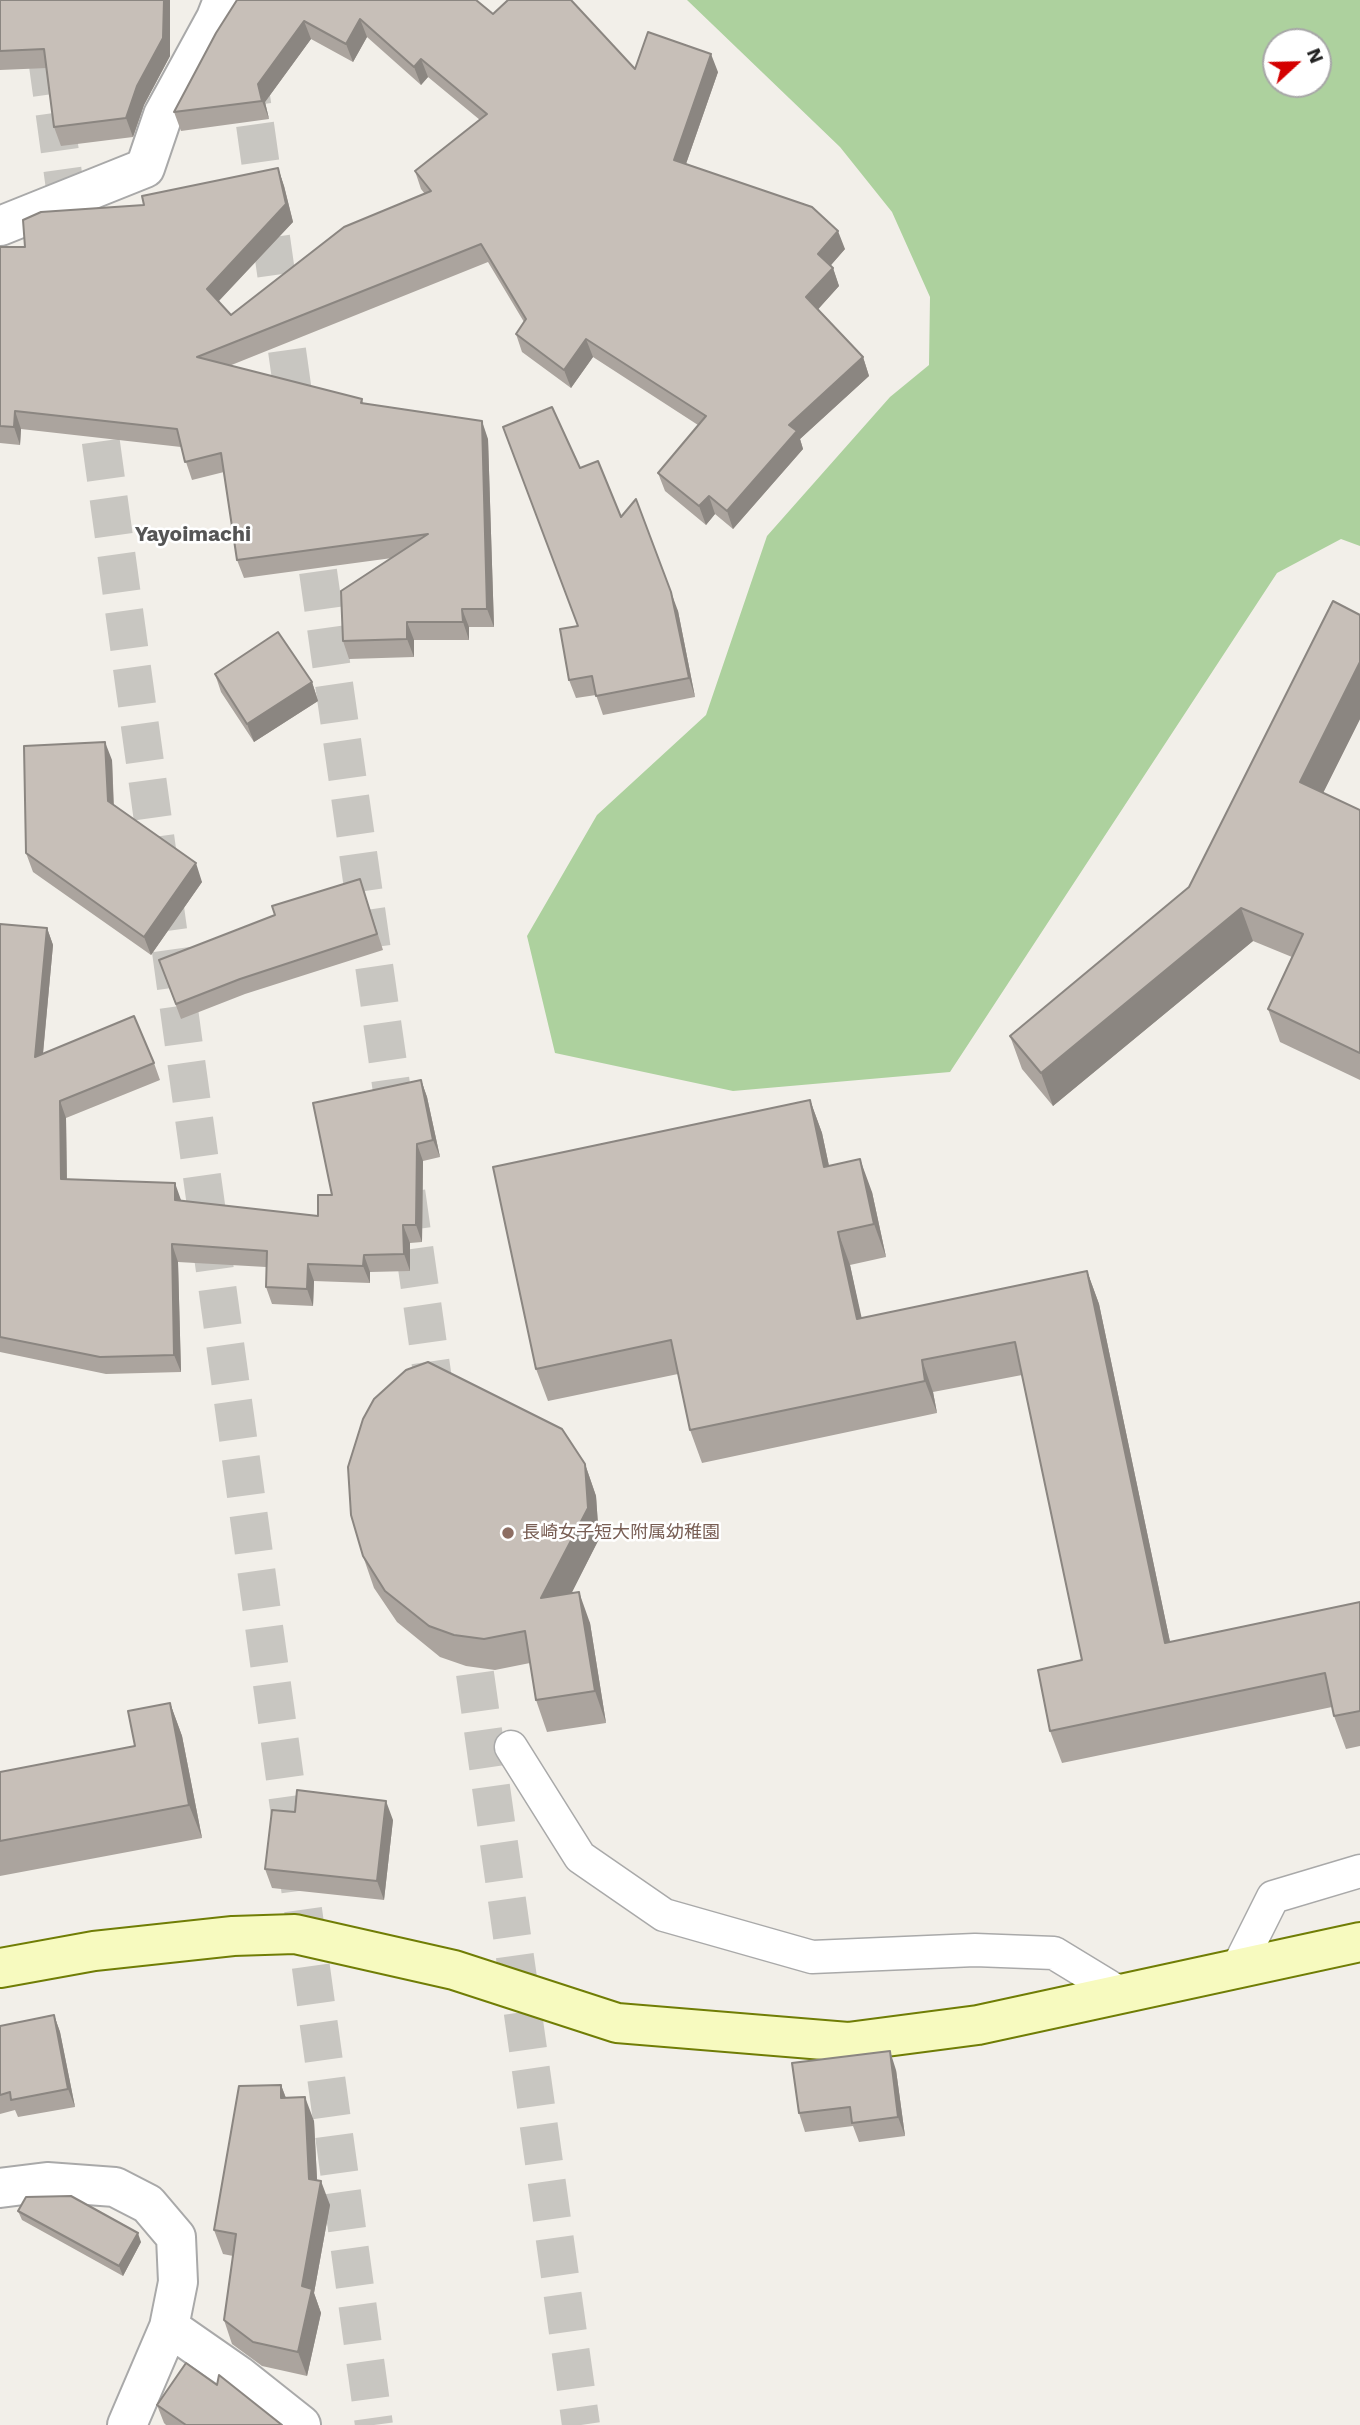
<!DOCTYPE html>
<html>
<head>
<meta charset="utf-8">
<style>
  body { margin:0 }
  #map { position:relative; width:1360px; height:2425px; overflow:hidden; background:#f2efe9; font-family:"Work Sans",sans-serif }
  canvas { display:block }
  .north { position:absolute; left:1262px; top:28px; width:70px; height:70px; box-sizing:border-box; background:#fff; border:2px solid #a7a7a7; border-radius:50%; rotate:68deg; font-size:19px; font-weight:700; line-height:28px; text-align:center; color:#222 }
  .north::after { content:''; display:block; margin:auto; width:24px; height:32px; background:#d40000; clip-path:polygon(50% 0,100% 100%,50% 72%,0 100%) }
</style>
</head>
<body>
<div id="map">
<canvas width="1360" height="2425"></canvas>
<div class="north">N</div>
</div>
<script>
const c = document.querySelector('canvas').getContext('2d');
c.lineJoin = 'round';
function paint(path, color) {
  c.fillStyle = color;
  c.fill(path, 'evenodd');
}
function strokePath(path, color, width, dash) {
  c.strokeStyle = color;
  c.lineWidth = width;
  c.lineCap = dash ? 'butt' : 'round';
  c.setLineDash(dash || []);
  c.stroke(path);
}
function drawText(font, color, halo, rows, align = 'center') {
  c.font = font + ' "Work Sans","Noto Sans JP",sans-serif';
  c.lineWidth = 5;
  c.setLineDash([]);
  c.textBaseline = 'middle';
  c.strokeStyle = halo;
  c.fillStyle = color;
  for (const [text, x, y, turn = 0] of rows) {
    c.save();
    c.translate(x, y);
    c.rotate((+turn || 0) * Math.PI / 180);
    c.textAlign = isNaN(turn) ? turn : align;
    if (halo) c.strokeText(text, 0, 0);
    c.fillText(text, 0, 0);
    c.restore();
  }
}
const forest = new Path2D(`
  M687,0H1360V546L1341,539L1277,573L950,1072L733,1091L555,1053L527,936L597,815L706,715L767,536L890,397L929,365L930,297L892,212L840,147ZM1276,42H1318V84H1276Z`);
const highwayTunnel = new Path2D(`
  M39,0L71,232
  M247,68L299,435
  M93,385L374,2425
  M310,515L438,1415
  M467,1617L581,2425`);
const lane = new Path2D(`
  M511,1747L580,1857L664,1915L812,1957L975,1950L1054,1953L1123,1995
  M1237,1969L1273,1897L1360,1871`);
const street = new Path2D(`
  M0,226L145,168L163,115L216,18L223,0
  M0,2188L47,2182L115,2187L148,2204L176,2237L178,2282L169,2327L127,2425
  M169,2327L238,2375L301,2425`);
const secondary = new Path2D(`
  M0,1968L94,1951L233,1936L295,1934L454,1970L617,2023L848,2042L978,2025L1360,1942`);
const wall = new Path2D(`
  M0,0H170V56L144,105L133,137L61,146L54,127L47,68L0,70Z
  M237,0L493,14L635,69L718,72L686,164L845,249L830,266L833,268L839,286L818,309L863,357L869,376L800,439L803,449L733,529L715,514L706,525L665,491L658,473L698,425L593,357L571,388L522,352L516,334L524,322L488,262L229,366L362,399L363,403L488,439L494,627H469V640H414V657L349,659L343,641L392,558L244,578L237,560L224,472L192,480L181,447L21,429L20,445L0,443V247H25L144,205L278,168L284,186L293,222L218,302L231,315L425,194L421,189L415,171L480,120L428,77L421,85L367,37L353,62L311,39L265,102L269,119L181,131L174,112Z
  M580,468L621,517L678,611L695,697L603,715L596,695L576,698L569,680L578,626Z
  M1360,615V719L1323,793L1360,810V1080L1280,1042L1268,1009L1292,957L1253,941L1053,1106L1022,1069L1010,1036L1189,887Z
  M215,674L312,682L318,701L254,742L221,692Z
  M112,760L114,806L202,882L151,955L33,872L26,853Z
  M360,879L383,950L245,994L181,1019L159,960L275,915Z
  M0,924L47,928L53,945L43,1054L154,1063L160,1080L66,1118L67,1179L181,1201L318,1216L332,1195L421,1080L427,1097L440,1157L423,1161L422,1242L410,1243V1271L370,1272V1283L314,1281L313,1306L272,1304L266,1287V1267L178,1262L181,1372L106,1374L0,1352Z
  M810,1100L822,1133L829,1166L872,1192L886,1257L850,1265L861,1318L1087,1271L1099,1304L1170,1642L1360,1602V1746L1346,1749L1334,1716L1332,1707L1062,1763L1050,1731L1082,1660L1022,1375L933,1392L937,1413L702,1463L690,1430L678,1374L548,1401L536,1369Z
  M585,1464L596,1496L599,1539L571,1593L590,1623L606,1723L547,1732L536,1700L530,1663L495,1670L466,1666L440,1657L397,1622L374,1588L363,1556Z
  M170,1703L182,1736L202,1838L0,1876V1772L135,1746Z
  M393,1820L384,1900L272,1888L265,1869Z
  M54,2015L60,2032L75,2107L18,2117L15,2110L0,2114V2026Z
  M896,2070L905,2136L859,2142L853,2126L805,2132L799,2113Z
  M281,2085L286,2098L314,2121L317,2180L330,2205L314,2293L321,2313L307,2376L262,2366L232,2344L224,2320L233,2256L223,2254L214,2230Z
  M18,2211L141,2242L123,2276L22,2220Z
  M217,2385L282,2425H166L164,2423L157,2405Z`);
const shadedWall = new Path2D(`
  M164,0H170V56L144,105L133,137L126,118Z
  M360,19L367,37L353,62L346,44Z
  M304,21L311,39L265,102L269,119L262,101L258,84Z
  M711,54L718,72L681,178L674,160Z
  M421,59L428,77L421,85L414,67Z
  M278,168L284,186L293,222L213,307L207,289Z
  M838,231L845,249L825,272L818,254Z
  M833,268L839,286L813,315L806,297Z
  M586,339L593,357L571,388L564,370Z
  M863,357L869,376L800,439L803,449L733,529L727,511L789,425Z
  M15,411L21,429L20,445L14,427Z
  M482,421L488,439L494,627L487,609Z
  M709,496L715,514L706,525L699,506Z
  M671,592L678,611L695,697L689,678Z
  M462,609L469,627V640L463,622Z
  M407,622L414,640V657L407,639Z
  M1360,662V719L1312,815L1300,782Z
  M312,682L318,701L254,742L247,724Z
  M105,742L112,760L114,820L108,801Z
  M196,863L202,882L151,955L144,937Z
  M1241,908L1253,941L1053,1106L1041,1073Z
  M47,928L53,945L41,1074L35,1057Z
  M421,1080L427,1097L440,1157L433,1140Z
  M810,1100L822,1133L836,1199L824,1167Z
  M60,1101L66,1118L67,1196L61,1179Z
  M417,1144L423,1161L422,1242L416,1225Z
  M860,1159L872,1192L886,1257L874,1224Z
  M175,1183L181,1200L182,1217L175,1200Z
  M403,1225L410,1243V1271L404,1254Z
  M838,1232L850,1265L869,1351L857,1319Z
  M172,1244L178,1262L181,1372L174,1355Z
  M364,1255L370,1272V1283L363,1266Z
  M308,1264L314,1281L313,1306L307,1289Z
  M1087,1271L1099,1304L1177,1675L1165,1643Z
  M922,1360L933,1392L937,1413L925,1381Z
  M585,1464L596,1496L599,1539L553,1630L541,1598Z
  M579,1592L590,1623L606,1723L595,1691Z
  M170,1703L182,1736L202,1838L189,1805Z
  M386,1801L393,1820L384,1900L377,1881Z
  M54,2015L60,2032L75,2107L68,2089Z
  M890,2051L896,2070L905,2136L898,2117Z
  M281,2085L290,2109L281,2098Z
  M305,2097L314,2121L318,2198L321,2181L330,2205L314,2293L321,2313L307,2376L298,2352L309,2179Z
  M138,2233L141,2242L123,2276L119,2266Z`);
const building = new Path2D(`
  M0,0H164L163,38L137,86L126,118L54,127L44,49L0,51Z
  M237,0H476L493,14L508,0H571L635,69L648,32L711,54L674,160L812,207L838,231L818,254L833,268L806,297L863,357L789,425L797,431L727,511L709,496L699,506L658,473L706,416L586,339L564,370L516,334L526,319L481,244L197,357L362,399L361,403L482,421L487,609H462L463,622H407V639L343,641L341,591L428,534L237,560L221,453L185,462L177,429L15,411L14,427L0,426V247H25L23,220L41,212L144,205L142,196L278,168L286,204L207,289L231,315L344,227L431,191L415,171L487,114L421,59L414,67L360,19L346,44L304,21L258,84L262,101L174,112L216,33Z
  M552,407L580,468L598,461L621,517L636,499L671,592L689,678L596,696L592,676L569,680L560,629L578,626L503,427Z
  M1333,601L1360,615V662L1300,782L1360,810V1053L1268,1009L1303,934L1241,908L1041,1073L1010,1036L1189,887Z
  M278,632L312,682L247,724L215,674Z
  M105,742L108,801L196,863L144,937L26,853L24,746Z
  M360,879L377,934L240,979L176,1004L159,960L275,915L272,906Z
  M0,924L47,928L35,1057L134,1016L154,1063L60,1101L61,1179L175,1183V1200L318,1216V1195H332L313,1103L421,1080L433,1140L417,1144L416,1225H403L404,1254L364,1255L363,1266L308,1264L307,1289L266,1287L267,1251L172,1244L174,1355L100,1357L0,1337Z
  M810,1100L824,1167L860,1159L874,1224L838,1232L857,1319L1087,1271L1165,1643L1360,1602V1711L1334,1716L1325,1673L1050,1731L1038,1670L1082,1660L1015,1342L922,1360L925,1381L690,1430L671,1340L536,1369L493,1167Z
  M428,1362L562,1429L585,1464L588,1508L541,1598L579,1592L595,1691L536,1700L525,1631L484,1639L454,1635L429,1626L385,1591L363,1556L351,1515L348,1467L363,1419L374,1399L406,1370Z
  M170,1703L189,1805L0,1841V1772L135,1746L128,1711Z
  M297,1790L386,1801L377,1881L265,1869L272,1810L295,1812Z
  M54,2015L68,2089L11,2100L10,2092L0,2095V2026Z
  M890,2051L898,2117L852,2123L850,2107L799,2113L792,2063Z
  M281,2085V2098L305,2097L309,2179L321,2181L302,2286L312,2289L298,2352L253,2342L224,2320L236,2234L214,2230L239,2086Z
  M71,2196L138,2233L119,2266L18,2211L26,2197Z
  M186,2363L217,2385L219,2375L282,2425H186L157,2405Z`);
const markers = [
  [508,1533,7,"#8d6e63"]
];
const educationNames = [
  ["長崎女子短大附属幼稚園",522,1533]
];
const quarterNames = [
  ["Yayoimachi",193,535]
];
paint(forest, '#add19e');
strokePath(highwayTunnel, '#c8c6c1', 38, [38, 19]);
strokePath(lane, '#a9a9a9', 35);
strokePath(street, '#a9a9a9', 42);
strokePath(secondary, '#707d05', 42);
strokePath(lane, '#fff', 32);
strokePath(street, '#fff', 38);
strokePath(secondary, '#f7fabf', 38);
paint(wall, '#aba49e');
paint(shadedWall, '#8b8681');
paint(building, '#c7bfb8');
strokePath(building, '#8b8681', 2);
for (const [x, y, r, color] of markers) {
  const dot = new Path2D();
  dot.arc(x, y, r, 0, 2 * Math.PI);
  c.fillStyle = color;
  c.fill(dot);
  strokePath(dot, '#fff', 2.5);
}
drawText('18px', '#785e54', '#fff', educationNames, 'left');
drawText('bold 21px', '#555', '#fff', quarterNames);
</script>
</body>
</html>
